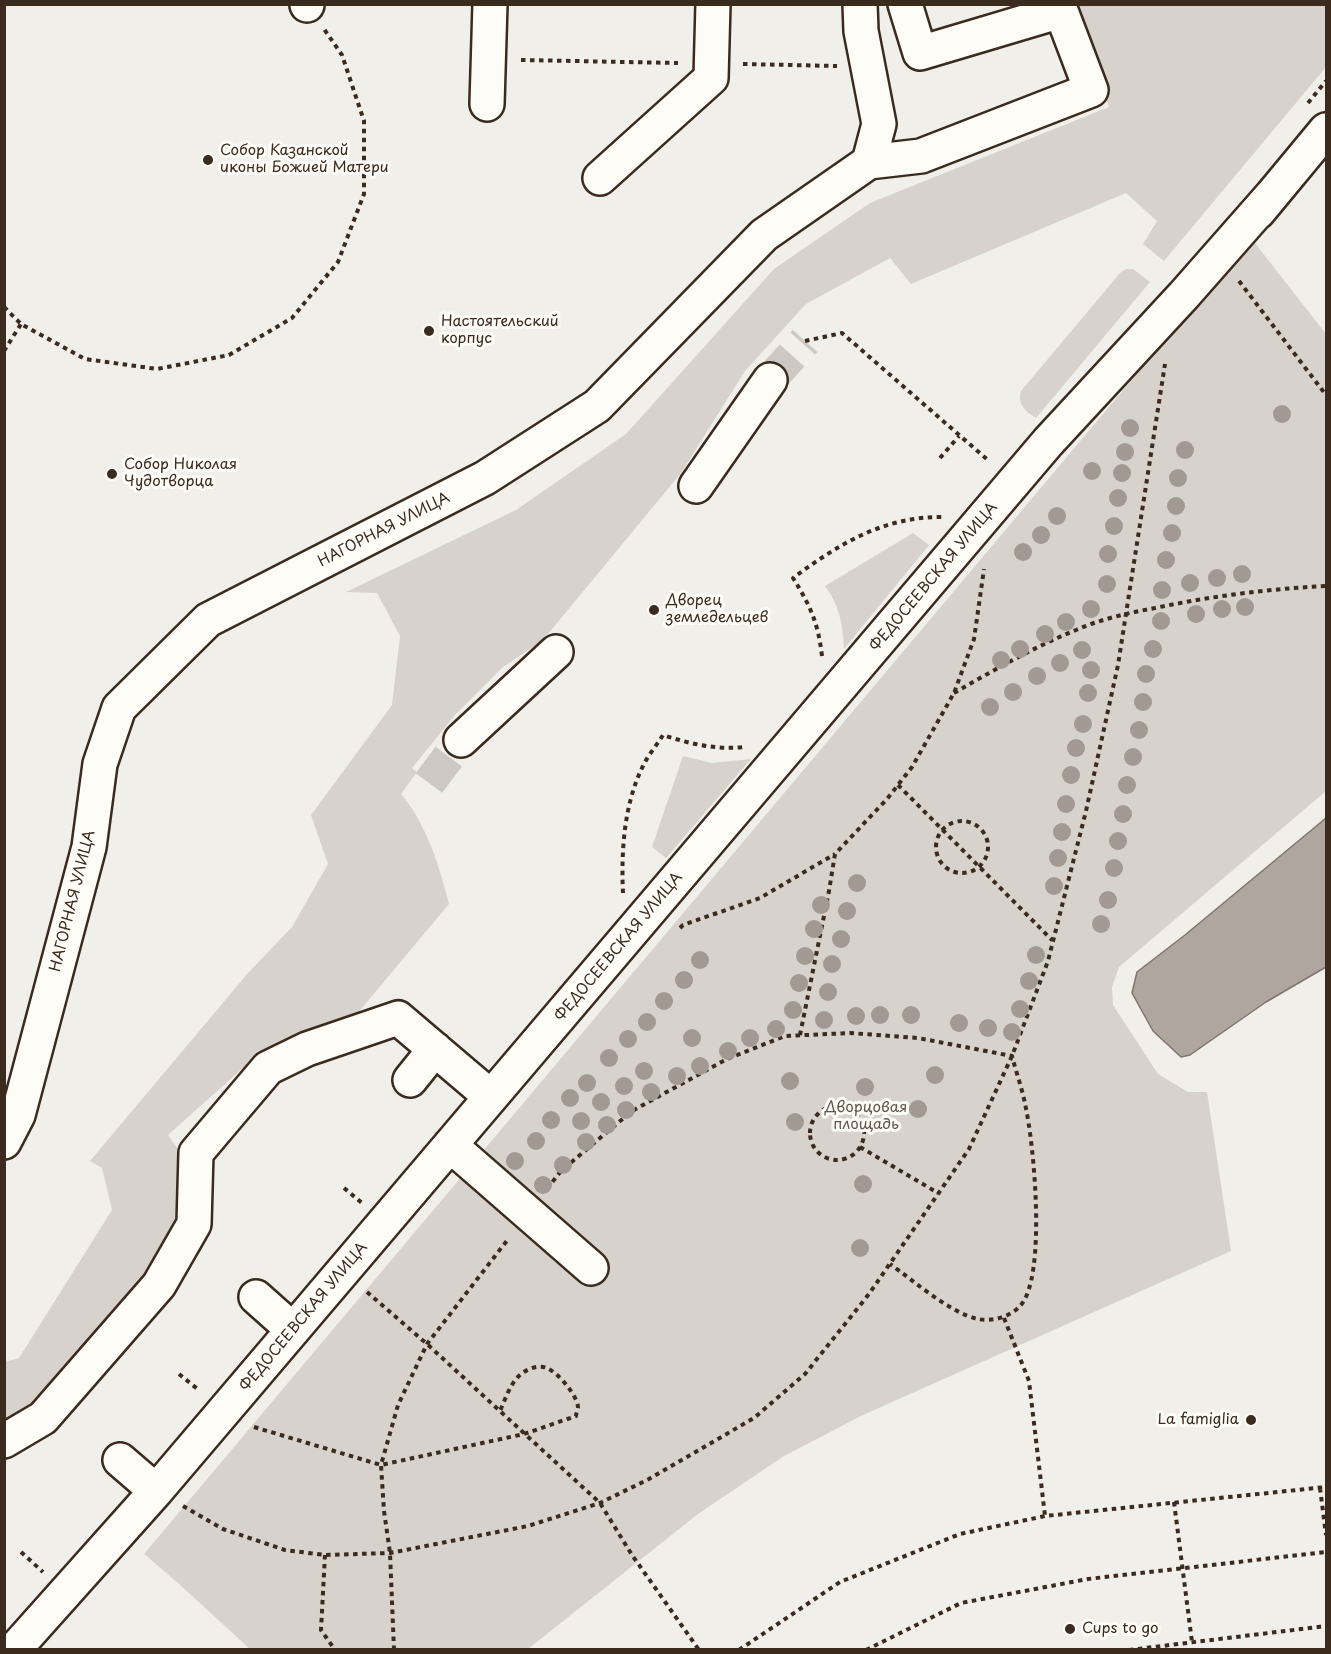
<!DOCTYPE html>
<html>
<head>
<meta charset="utf-8">
<style>
  body { margin:0 }
  #map { position:relative; width:1331px; height:1654px; overflow:hidden; background:#f1efea; font-family:"Playpen Sans",sans-serif }
  canvas { display:block }
  .frame { position:absolute; inset:0; border:6px solid #3b2a1e; pointer-events:none }
</style>
</head>
<body>
<div id="map">
<canvas width="1331" height="1654"></canvas>
<div class="frame"></div>
</div>
<script>
const c = document.querySelector('canvas').getContext('2d');
c.lineJoin = 'round';
function paint(path, color) {
  c.fillStyle = color;
  c.fill(path, 'evenodd');
}
function strokePath(path, color, width, dash) {
  c.strokeStyle = color;
  c.lineWidth = width;
  c.lineCap = dash ? 'butt' : 'round';
  c.setLineDash(dash || []);
  c.stroke(path);
}
function drawText(font, color, halo, rows, align = 'center') {
  c.font = font + ' "Playpen Sans",sans-serif';
  c.lineWidth = 6;
  c.setLineDash([]);
  c.textBaseline = 'middle';
  c.strokeStyle = halo;
  c.fillStyle = color;
  for (const [text, x, y, turn = 0] of rows) {
    c.save();
    c.translate(x, y);
    c.rotate((+turn || 0) * Math.PI / 180);
    c.textAlign = isNaN(turn) ? turn : align;
    if (halo) c.strokeText(text, 0, 0);
    c.fillText(text, 0, 0);
    c.restore();
  }
}
const green = new Path2D(`
  M1076,5H1326V67L1164,261L1143,244L1157,221L1126,193L911,284L890,258L806,304L745,371L681,473L543,640L503,667L455,715L412,768L417,772L401,794C427,825 439,865 449,904L351,1021L243,1068L168,1135L185,1159L179,1214L161,1258L48,1398L5,1426V1362L19,1358L112,1210L102,1168L90,1161L248,973L292,927L328,864L311,815L392,705L400,636L377,593L346,592L516,510L626,434L774,269L870,203L1109,107Z
  M1251,238L1326,334V791L1119,967L1112,987L1113,1005L1158,1074L1188,1092H1207L1231,1251L863,1415L784,1456L698,1514L528,1649H250L178,1583L144,1554Z
  M1126,269H1133L1150,282L1036,418C1025,411 1017,404 1021,391L1120,273Z
  M913,533L929,545L844,649C843,625 839,604 825,586Z
  M683,756L712,763L751,759L666,858L652,847Z`);
const water = new Path2D(`
  M1326,818V967L1266,1002L1190,1055L1181,1057L1153,1031L1132,993L1137,972L1185,935Z`);
const minorTunnel = new Path2D(`
  M770,380L805,341
  M429,783L461,740`);
const path = new Path2D(`
  M521,60L678,63
  M743,64L837,66
  M1308,103L1326,81
  M1239,281L1326,395
  M4,307L21,324L85,359L157,369L229,355L292,318L338,262L364,194V121L342,55L324,29
  M805,341L842,333L989,461
  M4,351L21,324
  M940,458L959,436
  M822,656C818,623 811,607 793,578C839,544 884,516 944,517
  M954,693C994,670 1034,647 1076,630C1101,619 1128,613 1155,608C1212,596 1268,589 1326,586
  M898,785L1052,940
  M936 847a26 26 0 1 1 52 0a26 26 0 1 1-52 0Z
  M623,893C621,851 624,804 643,766C648,755 657,745 663,735C690,744 717,750 745,747
  M680,928L683,925L760,898L835,854
  M800,1035L829,891L835,854L887,799L912,767L954,693L974,639L984,569
  M810 1133a27 27 0 1 1 54 0a27 27 0 1 1-54 0Z
  M860,1147L938,1193
  M344,1188L362,1203
  M547,1189L561,1171L632,1111L727,1059L785,1036L850,1033L918,1038L1012,1056C1016,1072 1022,1088 1025,1104C1034,1142 1047,1278 1020,1306C1010,1317 992,1322 978,1319C950,1313 914,1281 890,1264
  M367,1292L427,1344L600,1503L632,1555L699,1650
  M1004,1318L1029,1381L1045,1516
  M179,1374L200,1391
  M254,1427L381,1465L524,1434L576,1416C576,1413 578,1410 578,1407C577,1395 557,1371 546,1368C539,1365 530,1368 524,1372C511,1380 506,1398 500,1411
  M1320,1488L1326,1535
  M1174,1502L1192,1642
  M183,1506L223,1529L285,1550L325,1555L390,1553L528,1526L600,1503L649,1479L754,1418L805,1374L869,1294L969,1149L1012,1056L1048,961L1086,811L1118,665L1165,364
  M21,1552L43,1572
  M325,1555L321,1630L335,1650
  M394,1650L390,1553L384,1511L381,1465L398,1405L427,1344L509,1238
  M739,1650L840,1582L960,1534L1045,1516L1326,1487
  M866,1650L961,1603L1088,1579L1326,1552
  M1129,1650L1326,1626`);
const minor = new Path2D(`
  M905,4L920,53L1061,11L1059,4
  M307,5V4
  M487,104L490,4
  M869,162L921,156L1091,90L1061,11
  M600,178L711,78L713,4
  M1258,212L1326,130
  M696,486L770,380
  M461,740L556,652
  M410,1080L435,1049
  M4,1142L18,1115L89,847L100,764L119,708L208,620L485,478L597,406L764,235L869,162L879,124L861,31L860,4
  M450,1145L591,1268
  M256,1297L293,1330
  M4,1441L43,1418L159,1285L194,1224L196,1153L268,1068L307,1049L398,1018L491,1097
  M120,1460L156,1491
  M14,1650L156,1491L1048,442L1184,295L1272,195`);
const trees = [
  [1282,414],
  [1130,428],
  [1185,450],
  [1125,452],
  [1092,471],
  [1122,473],
  [1178,478],
  [1118,498],
  [1176,506],
  [1057,516],
  [1114,526],
  [1172,533],
  [1041,535],
  [1023,552],
  [1108,554],
  [1166,560],
  [1242,574],
  [1217,578],
  [1190,583],
  [1107,584],
  [1162,590],
  [1245,607],
  [1091,609],
  [1222,609],
  [1196,614],
  [1161,621],
  [1066,622],
  [1045,634],
  [1020,649],
  [1153,649],
  [1082,650],
  [1001,660],
  [1060,663],
  [1091,670],
  [1146,674],
  [1037,676],
  [1013,692],
  [1088,693],
  [1143,702],
  [990,707],
  [1083,724],
  [1139,730],
  [1076,748],
  [1133,757],
  [1071,775],
  [1127,785],
  [1066,804],
  [1123,814],
  [1062,832],
  [1118,841],
  [1058,858],
  [1114,868],
  [857,883],
  [1054,886],
  [1108,900],
  [821,905],
  [847,911],
  [1101,924],
  [814,929],
  [841,939],
  [1036,955],
  [805,956],
  [700,960],
  [832,964],
  [684,980],
  [1029,981],
  [799,983],
  [828,992],
  [664,1001],
  [1020,1009],
  [793,1010],
  [880,1015],
  [911,1015],
  [856,1016],
  [824,1020],
  [647,1022],
  [959,1023],
  [988,1028],
  [776,1029],
  [1012,1032],
  [692,1038],
  [750,1038],
  [628,1039],
  [728,1051],
  [609,1058],
  [700,1066],
  [644,1071],
  [935,1075],
  [677,1076],
  [790,1081],
  [587,1083],
  [624,1086],
  [865,1087],
  [651,1092],
  [570,1098],
  [601,1102],
  [918,1109],
  [626,1110],
  [551,1120],
  [581,1121],
  [795,1122],
  [607,1125],
  [536,1141],
  [586,1142],
  [515,1161],
  [563,1165],
  [863,1184],
  [543,1185],
  [860,1248]
];
const markers = [
  [208,160,6,"#3b2a1e"],
  [429,331,6,"#3b2a1e"],
  [112,474,6,"#3b2a1e"],
  [654,610,6,"#3b2a1e"],
  [1251,1420,6,"#3b2a1e"],
  [1070,1629,6,"#3b2a1e"]
];
const poiNames = [
  ["Собор Казанской",220,151],
  ["иконы Божией Матери",220,168],
  ["Настоятельский",441,322],
  ["корпус",441,339],
  ["Собор Николая",124,465],
  ["Чудотворца",124,482],
  ["Дворец",666,601],
  ["земледельцев",666,618],
  ["La famiglia",1239,1420,"right"],
  ["Cups to go",1082,1629]
];
const streetNames = [
  ["НАГОРНАЯ УЛИЦА",384,530,-27],
  ["ФЕДОСЕЕВСКАЯ УЛИЦА",934,577,-50],
  ["НАГОРНАЯ УЛИЦА",73,901,-76],
  ["ФЕДОСЕЕВСКАЯ УЛИЦА",619,947,-50],
  ["ФЕДОСЕЕВСКАЯ УЛИЦА",304,1317,-50]
];
const parkNames = [
  ["Дворцовая",866,1108],
  ["площадь",866,1125]
];
paint(green, '#d7d2cc');
paint(water, '#aea69f');
strokePath(water, '#80746b', 1.5);
strokePath(minorTunnel, '#cdc8c1', 33, [33, 16]);
strokePath(minor, '#3b2a1e', 38);
strokePath(path, '#3b2a1e', 4, [4.5, 4.5]);
strokePath(minor, '#fdfcf7', 33);
c.fillStyle = '#a29a92';
for (const [x, y] of trees) {
  c.beginPath();
  c.arc(x, y, 9, 0, 2 * Math.PI);
  c.fill();
}
for (const [x, y, r, color] of markers) {
  const dot = new Path2D();
  dot.arc(x, y, r, 0, 2 * Math.PI);
  c.fillStyle = color;
  c.fill(dot);
  strokePath(dot, '#fdfcf7', 2);
}
drawText('15px', '#3b2a1e', '#fdfcf7', poiNames, 'left');
drawText('15px', '#3b2a1e', '#fdfcf7', streetNames);
drawText('15px', '#62544a', '#fdfcf7', parkNames);
</script>
</body>
</html>
